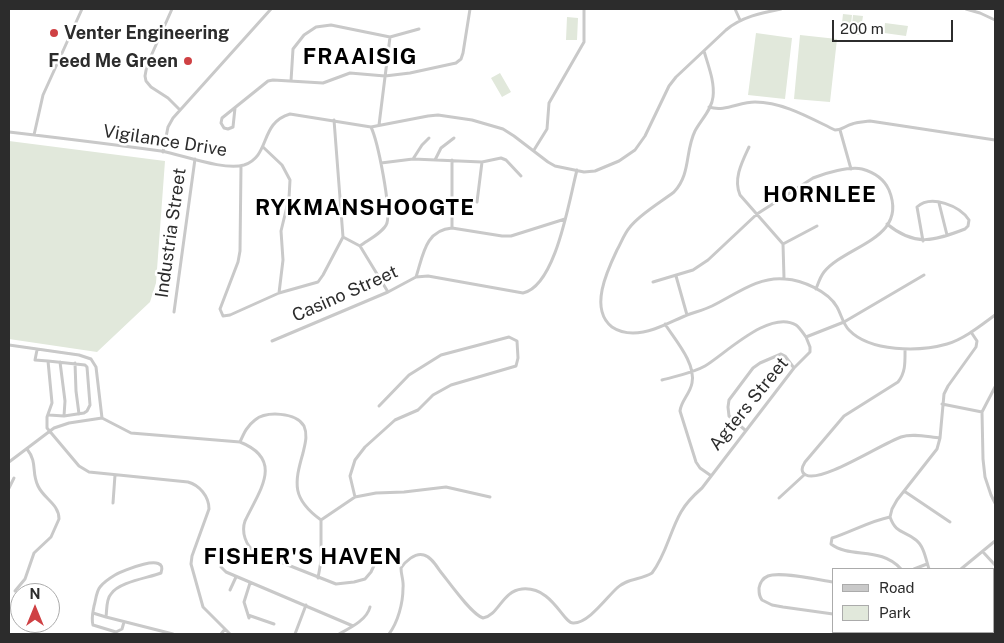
<!DOCTYPE html>
<html>
<head>
<meta charset="utf-8">
<style>
  body { margin:0 }
  #map { position:relative; width:1004px; height:643px; overflow:hidden; background:#fff; font-family:"Public Sans",sans-serif }
  canvas { display:block }
  .frame { position:absolute; inset:0; border:10px solid #2c2c2c; pointer-events:none }
  .legend { position:absolute; left:832px; top:568px; width:162px; height:65px; box-sizing:border-box; background:#fff; border:1px solid #ababab; margin:0; padding:6px 9px; list-style:none; font-size:15px; color:#2c2c2c }
  .legend li { display:flex; align-items:center; gap:10px; height:25px }
  .legend b { width:25px; border:1px solid #ababab }
  .north { position:absolute; left:10px; top:583px; width:50px; height:50px; box-sizing:border-box; background:#fff; border:1px solid #ababab; border-radius:50%; rotate:0deg; font-size:14px; font-weight:700; line-height:20px; text-align:center; color:#2c2c2c }
  .north::after { content:''; display:block; margin:auto; width:18px; height:22px; background:#cf4144; clip-path:polygon(50% 0,100% 100%,50% 72%,0 100%) }
  .scale { position:absolute; left:832px; top:20px; width:121px; height:22px; box-sizing:border-box; border:2px solid #2c2c2c; border-top:0; padding-left:6px; font-size:15px; line-height:18px; white-space:nowrap; color:#2c2c2c; -webkit-text-stroke:4px #fff; paint-order:stroke }
</style>
</head>
<body>
<div id="map">
<canvas width="1004" height="643"></canvas>
<div class="frame"></div>
<ul class="legend">
<li><b style="height:6px;background:#c9c9c9"></b>Road</li>
<li><b style="height:14px;background:#e1e8db"></b>Park</li>
</ul>
<div class="north">N</div>
<div class="scale">200 m</div>
</div>
<script>
const c = document.querySelector('canvas').getContext('2d');
c.lineJoin = 'round';
function paint(path, color) {
  c.fillStyle = color;
  c.fill(path, 'evenodd');
}
function strokePath(path, color, width, dash) {
  c.strokeStyle = color;
  c.lineWidth = width;
  c.lineCap = dash ? 'butt' : 'round';
  c.setLineDash(dash || []);
  c.stroke(path);
}
function drawText(font, color, halo, rows, align = 'center') {
  c.font = font + ' "Public Sans",sans-serif';
  c.lineWidth = 5;
  c.setLineDash([]);
  c.textBaseline = 'middle';
  c.strokeStyle = halo;
  c.fillStyle = color;
  for (const [text, x, y, turn = 0] of rows) {
    c.save();
    c.translate(x, y);
    c.rotate((+turn || 0) * Math.PI / 180);
    c.textAlign = isNaN(turn) ? turn : align;
    if (halo) c.strokeText(text, 0, 0);
    c.fillText(text, 0, 0);
    c.restore();
  }
}
const green = new Path2D(`
  M843,14L852,15L850,33L841,32Z
  M853,15L863,16L860,35L851,34Z
  M567,17L578,18L577,40H566Z
  M885,23L908,26L906,36L884,33Z
  M756,33L792,38L785,99L748,95Z
  M800,35L837,39L830,102L794,99Z
  M500,73L511,92L502,97L491,78Z
  M9,141L165,161L156,283L150,302L97,352L9,339Z`);
const minor = new Path2D(`
  M172,9L147,65L145,76L146,81L151,87L168,98L180,110
  M735,9L740,20
  M966,9L980,13L995,20
  M704,51C708,65 715,82 713,97C712,109 701,120 695,131C685,151 691,174 674,192C661,202 640,214 630,227C624,234 621,243 617,250C607,271 589,309 612,327C618,331 626,333 633,333C652,333 670,322 687,315C695,312 704,310 712,306C735,295 758,276 785,279C802,280 828,291 837,307C841,314 843,324 849,330C870,352 919,352 947,344C964,339 980,326 995,315
  M291,81L293,49L304,35L316,27L331,25L390,37L419,29
  M709,107C725,112 739,102 755,102C783,102 810,118 835,130C842,130 845,126 852,124C857,122 864,122 870,121L995,140
  M235,108L233,127L228,129L224,128L221,123L222,118L268,81L273,80L323,83L350,73L385,76L410,73L456,63L461,59L463,53L470,9
  M334,120L343,237
  M379,125L390,37
  M840,130L851,169
  M9,132C60,138 110,144 161,151C183,155 224,171 244,165C271,156 259,123 290,114L371,127L428,116L438,115L472,120L503,129L514,136L548,162L555,166L584,172L595,171L619,161L635,150L645,136L669,86L676,77L726,30C741,17 761,13 781,9
  M34,135L43,95L82,9
  M263,147L282,165L290,180L289,198L281,231L283,260L279,293
  M749,147C742,162 733,179 740,195L783,244L784,278
  M534,150L547,129L549,103L584,42V9
  M163,152L168,127L173,118L271,9
  M413,159L422,145L429,138
  M435,160L441,148L454,138
  M381,163L413,159L482,162L501,158L506,160L521,176
  M241,166L240,251L238,262L220,309L223,316L230,315L279,293L318,282L323,275L343,237
  M477,202L482,162
  M939,203L947,235
  M887,224C915,247 934,241 965,229L968,226L969,220C960,206 931,194 917,207L923,241
  M452,228V160
  M343,237L360,246
  M783,244L817,226
  M360,246C368,240 384,232 387,223C391,207 378,142 371,127
  M360,246L388,292
  M676,276L687,315
  M416,277C423,256 425,230 452,228L502,236H511L565,219
  M653,282L693,270L708,260L757,214L813,178C825,173 850,166 862,169C873,172 884,179 889,190C909,239 846,245 824,272C820,277 818,284 816,289
  M174,312L195,159
  M665,324C675,340 696,363 692,383C690,394 681,401 680,411L696,462L700,468L710,475
  M272,341L388,292L416,277L428,276L523,293C556,286 569,200 577,170
  M9,345L79,355L91,359L96,367L102,418
  M905,349C905,361 906,372 898,382L844,416L805,462C802,467 800,472 806,475C822,483 881,444 901,437C913,433 928,437 940,438
  M37,350L35,360L48,361
  M60,362L65,401L64,416
  M75,363L76,391L79,414
  M662,380C676,376 693,373 705,366C725,354 770,309 796,325C800,328 803,333 806,337L844,322L924,275
  M995,387L982,412L983,459L985,477L991,495L995,503
  M942,404L982,412
  M49,415L64,416L84,413L87,411L90,405L87,367L85,365L48,361L52,403L47,417V428L79,466L89,472L188,482C199,485 209,496 209,509L192,556L191,564L203,607L230,634
  M102,418L131,433L240,442C285,460 259,491 245,521C241,532 246,546 255,552L336,584L354,582L365,579L371,572L377,559
  M745,430L729,416L728,407L729,400L753,368L760,363L781,354L785,356L794,368
  M240,442C244,433 247,426 255,420C266,411 296,412 304,426C308,435 305,444 303,453C294,484 292,499 321,520
  M9,462L54,428L69,423L102,418
  M9,488L14,478
  M904,491L950,522
  M355,497L350,476L355,460L365,447L395,420L418,410L433,395L451,385L516,366L518,358L517,341L509,337L441,355L409,375L379,406
  M779,498L804,475
  M113,503L115,475
  M890,517L892,509L897,500L937,449L940,438L944,394L948,386L976,347L977,341L971,332
  M890,517C870,521 851,532 832,538L831,544C850,559 881,546 901,569
  M890,517C896,534 904,530 916,540C924,546 926,560 929,569
  M321,520L355,497L376,493L404,492L446,487L490,497
  M222,551L221,567L226,572L353,626
  M983,552L995,565
  M914,569L927,564
  M961,569L995,541
  M318,578L321,561V520
  M833,582C819,580 780,571 768,576C763,578 760,583 759,588C759,593 759,596 762,600L772,605L783,607L833,614
  M230,590L236,577
  M15,591L25,579L34,553L51,537L59,519C59,504 44,499 38,486C31,472 38,463 27,449
  M993,593L995,591
  M93,613L106,617
  M248,615L274,624
  M249,618L244,602L250,583
  M124,622L122,629L116,632L93,625C91,618 93,612 94,606C96,600 96,592 100,587C103,583 110,578 115,575C122,571 169,551 161,573C148,578 119,582 111,594C106,599 107,610 106,617L173,634
  M221,634L225,629
  M295,634L306,605
  M339,634C350,628 367,620 370,607
  M389,634C398,622 403,603 403,588C404,581 401,575 401,568C405,562 415,552 424,555C431,557 436,565 440,571C449,582 471,614 483,618C499,615 502,591 522,589C552,586 563,623 573,623C588,624 607,597 617,588C627,578 641,580 652,573C666,555 670,531 681,512C686,503 694,495 702,488L794,368L810,352V347L806,337`);
const markers = [
  [54,33,5,"#cf4144"],
  [188,61,5,"#cf4144"]
];
const poiNames = [
  ["Venter Engineering",64,33],
  ["Feed Me Green",178,61,"right"]
];
const streetNames = [
  ["Vigilance Drive",165,141,9],
  ["Industria Street",171,233,-82],
  ["Casino Street",345,294,-24],
  ["Agters Street",749,404,-51]
];
const districtNames = [
  ["FRAAISIG",360,57],
  ["HORNLEE",820,195],
  ["RYKMANSHOOGTE",365,208],
  ["FISHER'S HAVEN",303,557]
];
paint(green, '#e1e8db');
strokePath(minor, '#c9c9c9', 3);
for (const [x, y, r, color] of markers) {
  const dot = new Path2D();
  dot.arc(x, y, r, 0, 2 * Math.PI);
  c.fillStyle = color;
  c.fill(dot);
  strokePath(dot, '#fff', 2);
}
drawText('bold 18px', '#2c2c2c', '#fff', poiNames, 'left');
drawText('18px', '#2c2c2c', '#fff', streetNames);
c.letterSpacing = '1px';
drawText('bold 22px', '#000', '#fff', districtNames);
c.letterSpacing = '0px';
</script>
</body>
</html>
